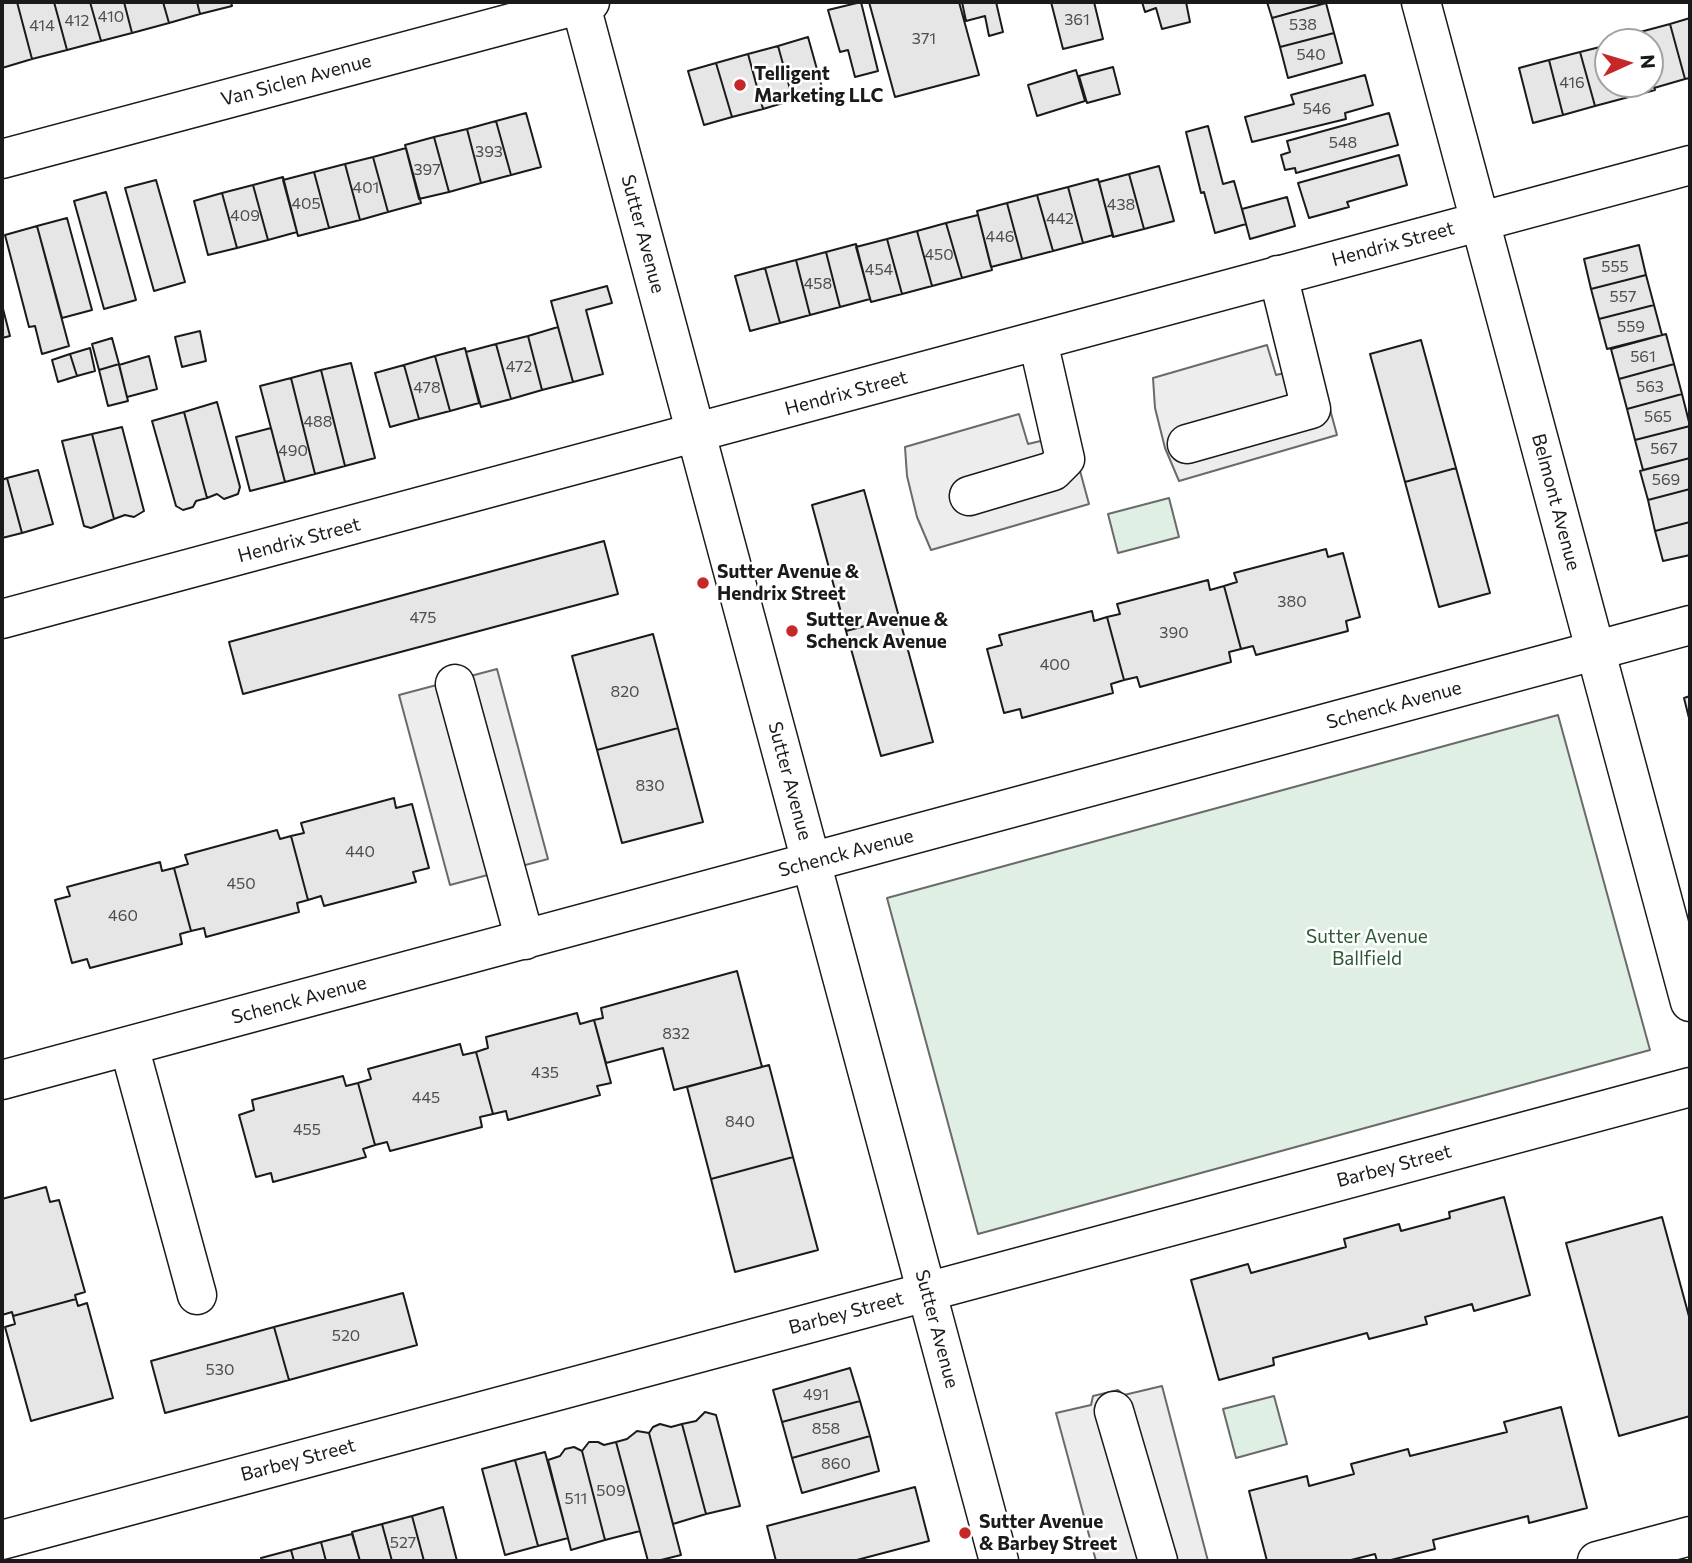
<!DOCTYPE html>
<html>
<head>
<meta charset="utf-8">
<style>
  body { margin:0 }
  #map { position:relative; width:1692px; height:1563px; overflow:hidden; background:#fff; font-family:Commissioner,sans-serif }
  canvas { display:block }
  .frame { position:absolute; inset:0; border:4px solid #1a1a1a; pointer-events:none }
  .north { position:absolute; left:1594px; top:28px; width:70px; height:70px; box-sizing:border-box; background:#fff; border:2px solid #a3a3a3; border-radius:50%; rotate:86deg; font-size:19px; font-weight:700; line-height:28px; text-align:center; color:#1a1a1a }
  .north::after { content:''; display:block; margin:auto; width:24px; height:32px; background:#c62828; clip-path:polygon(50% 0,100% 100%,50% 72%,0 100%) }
</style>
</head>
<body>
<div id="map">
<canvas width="1692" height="1563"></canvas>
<div class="frame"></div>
<div class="north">N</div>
</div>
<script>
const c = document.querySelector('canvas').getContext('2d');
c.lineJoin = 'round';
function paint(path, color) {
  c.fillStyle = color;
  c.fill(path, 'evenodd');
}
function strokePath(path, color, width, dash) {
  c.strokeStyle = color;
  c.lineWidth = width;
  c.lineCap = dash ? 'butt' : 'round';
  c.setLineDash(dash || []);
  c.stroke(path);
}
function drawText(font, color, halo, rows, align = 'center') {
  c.font = font + ' Commissioner,sans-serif';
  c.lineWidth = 5;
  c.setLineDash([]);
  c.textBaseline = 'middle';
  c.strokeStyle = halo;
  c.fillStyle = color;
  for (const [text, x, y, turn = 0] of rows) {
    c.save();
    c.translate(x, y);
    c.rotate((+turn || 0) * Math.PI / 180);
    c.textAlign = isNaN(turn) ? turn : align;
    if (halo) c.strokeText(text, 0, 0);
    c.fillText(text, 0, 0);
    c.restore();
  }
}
const green = new Path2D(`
  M1169,498L1179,537L1118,553L1108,514Z
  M1558,715L1650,1050L978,1234L887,898Z
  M1274,1396L1287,1444L1236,1458L1223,1409Z`);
const parking = new Path2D(`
  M1267,345L1276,375L1318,365L1337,435L1179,481L1165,448L1155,408L1153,378Z
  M1019,414L1028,444L1070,434L1089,504L931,550L917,517L907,476L905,447Z
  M497,669L548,859L450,885L399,695Z
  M1162,1386L1208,1561H1096L1056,1413L1091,1405L1093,1396L1118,1390L1124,1395Z`);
const building = new Path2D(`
  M2,2H17L32,59L2,68Z
  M17,2H54L67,50L32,59Z
  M54,2H90L101,41L67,50Z
  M90,2H124L132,33L101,41Z
  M124,2H163L169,23L132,33Z
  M163,2H197L200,14L169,23Z
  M197,2H231L232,6L200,14Z
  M861,2L878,71L855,77L848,50L840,52L828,10Z
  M869,2H959L979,75L895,97Z
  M962,2H996L1003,32L989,36L985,16L966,21Z
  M1051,2H1094L1103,39L1063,49Z
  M1142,2H1186L1190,22L1162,29L1156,8L1145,12Z
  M1267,2H1326V3L1272,18Z
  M1326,3L1334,33L1280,47L1272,18Z
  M1690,18V78L1685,79L1670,24Z
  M1670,24L1685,79L1654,88L1650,72V42H1642L1640,32Z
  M1334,33L1342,63L1288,78L1280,47Z
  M1640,36L1642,42H1618Z
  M808,37L823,91L793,100L778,46Z
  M1608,45V84H1621L1625,98L1595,106L1580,52Z
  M778,46L793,100L763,109L748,54Z
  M1580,52L1595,106L1563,115L1549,60Z
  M748,54L763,109L732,117L716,63Z
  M1549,60L1563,115L1533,123L1519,68Z
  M716,63L732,117L704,125L688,71Z
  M1113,67L1120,94L1087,103L1079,76Z
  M1076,70L1085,101L1037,116L1028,85Z
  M1650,72L1655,90L1625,98L1621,84H1650Z
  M1365,75L1373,105L1345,113L1346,119L1252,142L1245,117L1294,104L1291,95Z
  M526,113L541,167L511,175L496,121Z
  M1389,113L1398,145L1296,173L1295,168L1285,170L1281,155L1290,152L1287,141Z
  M496,121L511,175L481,183L467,129Z
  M1208,126L1223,184L1234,181L1246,224L1215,233L1204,192L1201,193L1186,132Z
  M467,129L481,183L449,192L434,137Z
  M434,137L449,192L419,199L405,145Z
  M406,148L421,203L388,212L373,157Z
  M1399,155L1407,185L1347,202L1349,207L1309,218L1298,183Z
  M373,157L388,212L360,220L345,164Z
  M345,164L360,220L329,228L314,172Z
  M1159,166L1174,221L1144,229L1129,174Z
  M314,172L329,228L298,236L283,180Z
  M1129,174L1144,229L1113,237L1099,182Z
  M283,177L297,232L268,240L253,185Z
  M1098,179L1113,235L1083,243L1068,187Z
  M156,180L185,282L154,291L125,188Z
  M253,185L268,240L237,248L222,193Z
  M1068,187L1083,243L1053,251L1037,195Z
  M106,192L136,300L104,309L74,201Z
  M222,193L237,248L208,255L194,201Z
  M1037,195L1053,251L1022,259L1007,203Z
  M1287,197L1295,226L1250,239L1242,209Z
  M1007,203L1022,259L991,267L977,211Z
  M978,215L992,270L962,278L946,223Z
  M67,218L92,310L62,318L37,226Z
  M946,223L962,278L932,286L917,231Z
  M37,226L69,346L42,354L35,326L29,327L5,235Z
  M917,231L932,286L902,294L887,239Z
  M887,239L902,294L871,302L856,247Z
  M856,244L870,299L840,307L826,252Z
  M1639,245L1646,275L1591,289L1584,259Z
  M826,252L840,307L810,315L796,260Z
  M796,260L810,315L780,323L765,268Z
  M765,268L780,323L750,331L735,276Z
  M1646,275L1654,305L1599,319L1591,289Z
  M607,286L612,303L586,310L603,374L573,382L551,301Z
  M2,305L10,336L2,338Z
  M1654,305L1662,335L1607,349L1599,319Z
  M558,327L573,382L542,390L528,336Z
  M200,331L206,361L182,367L175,337Z
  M1666,334L1674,364L1619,379L1611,349Z
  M528,336L542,390L511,399L496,344Z
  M112,338L119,364L99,370L92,344Z
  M1421,340L1456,468L1405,482L1370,354Z
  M496,344L511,399L481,407L466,352Z
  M90,348L95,371L77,376L70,354Z
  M465,348L479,403L450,411L435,356Z
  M70,354L77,376L58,382L52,360Z
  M149,356L157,389L127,397L119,365Z
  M435,356L450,411L419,419L404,365Z
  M351,363L375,458L345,466L321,370Z
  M119,364L128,401L108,406L99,370Z
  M1674,364L1682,394L1627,409L1619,379Z
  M404,365L419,419L390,427L375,373Z
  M321,370L345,466L315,474L291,378Z
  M291,378L315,474L285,482L260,386Z
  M1682,394L1690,426L1635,440L1627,409Z
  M217,402L240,487L238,494L224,499L217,494L207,498L184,412Z
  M184,412L207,498L196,501L193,507L183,510L176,506L152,421Z
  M1690,426V458L1643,470L1635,440Z
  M122,427L144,511L134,517L125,515L114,519L92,434Z
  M271,428L285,482L250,491L236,437Z
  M92,434L114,519L91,528L84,526L62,441Z
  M1690,458V489L1648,500L1640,471Z
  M1456,468L1490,593L1439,607L1405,482Z
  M38,470L53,524L22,533L7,478Z
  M7,478L22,533L2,538V480Z
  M1690,489V522L1655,531L1648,500Z
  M864,490L899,617L846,631L812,505Z
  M1690,522V555L1663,561L1655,531Z
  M604,541L618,594L243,694L229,642Z
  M1326,549L1328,557L1343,553L1360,617L1346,621L1348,631L1256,655L1253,646L1241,649L1224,586L1237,582L1234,573Z
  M1208,580L1210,590L1224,586L1241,649L1229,652L1231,662L1140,687L1137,677L1124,680L1107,617L1120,614L1117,604Z
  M1092,611L1094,621L1107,617L1124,680L1111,684L1113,693L1022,718L1020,709L1004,713L987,649L1002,645L999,635Z
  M899,617L933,742L881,756L846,631Z
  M653,634L678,728L597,750L572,656Z
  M1690,696V722L1684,698Z
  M678,728L703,822L622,843L597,750Z
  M394,798L396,808L412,804L429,868L413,872L416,882L324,906L321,896L308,900L291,836L304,833L301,823Z
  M277,830L280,839L291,836L308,900L297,903L299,912L206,937L204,928L191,931L174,868L188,864L185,855Z
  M160,862L162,871L174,868L191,931L180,934L182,944L90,968L87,959L72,963L55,900L70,896L67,887Z
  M737,971L762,1067L674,1090L663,1048L606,1063L594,1020L603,1018L601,1008Z
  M577,1013L580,1024L594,1020L611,1083L597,1086L600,1095L508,1120L506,1111L493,1114L476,1052L488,1048L486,1037Z
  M460,1044L463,1055L476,1052L493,1114L480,1117L482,1127L390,1151L387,1142L375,1145L358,1083L371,1079L368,1069Z
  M769,1065L793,1157L711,1179L687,1087Z
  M343,1076L346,1086L358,1083L375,1145L363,1149L366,1157L273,1182L271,1173L256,1177L239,1115L254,1110L252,1100Z
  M793,1157L818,1250L735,1272L711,1179Z
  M46,1187L50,1202L59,1200L85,1292L75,1295L76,1299L13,1316L12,1312L2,1315V1199Z
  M1504,1197L1530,1295L1474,1311L1472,1304L1425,1317L1427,1324L1369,1339L1367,1333L1273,1358L1274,1365L1219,1380L1191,1280L1248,1264L1251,1273L1346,1247L1344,1239L1399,1224L1401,1231L1450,1218L1449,1212Z
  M1662,1217L1690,1320V1416L1619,1436L1566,1243Z
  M403,1293L417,1345L289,1380L274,1327Z
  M76,1299L78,1306L87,1303L113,1398L31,1421L5,1327L15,1324L13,1316Z
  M274,1327L289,1380L165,1413L151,1361Z
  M850,1368L860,1401L782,1422L773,1390Z
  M860,1401L870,1436L792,1458L782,1422Z
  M1561,1407L1587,1508L1529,1523L1528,1516L1433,1540L1435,1549L1387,1561H1377L1375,1554L1347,1561H1267L1249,1491L1307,1476L1309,1486L1354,1474L1351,1464L1408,1449L1410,1456L1507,1432L1504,1422Z
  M705,1412L716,1415L740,1506L706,1514L682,1424L696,1421Z
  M660,1424L671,1427L682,1424L706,1514L673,1524L649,1433L653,1427Z
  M637,1431L649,1433L681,1555L657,1561H648L616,1442L627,1439Z
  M870,1436L879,1471L802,1493L792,1458Z
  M589,1442H598L604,1445L616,1442L640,1531L605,1540L582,1451Z
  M574,1447L582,1451L605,1540L571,1550L548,1460L560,1456L565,1449Z
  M545,1452L568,1538L538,1546L515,1460Z
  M515,1460L538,1546L505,1555L482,1469Z
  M915,1487L929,1541L853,1561H776L767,1526Z
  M443,1507L457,1561H424L412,1516Z
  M412,1516L424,1561H392L382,1524Z
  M382,1524L392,1561H360L352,1532Z
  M352,1534L360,1561H326L321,1542Z
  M321,1542L326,1561H294L291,1550Z
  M291,1550L294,1561H262L261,1558Z`);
const minor = new Path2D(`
  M580,2L999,1561
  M1421,2L1690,1002
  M2,159L590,2
  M1187,444L1311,409L1278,275
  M969,496L1053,471L1065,459L1038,341
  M2,619L1690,165
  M455,684L525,940
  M129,1046L197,1295
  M2,1080L1690,625
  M1114,1411L1158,1561
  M2,1540L1690,1087
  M1597,1561L1690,1536`);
const markers = [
  [740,85,7,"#c62828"],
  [703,583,7,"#c62828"],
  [792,631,7,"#c62828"],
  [965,1533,7,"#c62828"]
];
const numberNames = [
  ["410",111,17],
  ["361",1077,20],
  ["412",77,21],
  ["538",1303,25],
  ["414",42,26],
  ["371",924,39],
  ["540",1311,55],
  ["416",1572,83],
  ["546",1317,109],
  ["548",1343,143],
  ["393",489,152],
  ["397",427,170],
  ["401",366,188],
  ["405",306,204],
  ["438",1121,205],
  ["409",245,216],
  ["442",1060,219],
  ["446",1000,237],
  ["450",939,255],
  ["555",1615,267],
  ["454",879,270],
  ["458",818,284],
  ["557",1623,297],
  ["559",1631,327],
  ["561",1643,357],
  ["472",519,367],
  ["563",1650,387],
  ["478",427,388],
  ["565",1658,417],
  ["488",318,422],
  ["567",1664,449],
  ["490",293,451],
  ["569",1666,480],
  ["380",1292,602],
  ["475",423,618],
  ["390",1174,633],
  ["400",1055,665],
  ["820",625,692],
  ["830",650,786],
  ["440",360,852],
  ["450",241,884],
  ["460",123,916],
  ["832",676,1034],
  ["435",545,1073],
  ["445",426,1098],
  ["840",740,1122],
  ["455",307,1130],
  ["520",346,1336],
  ["530",220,1370],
  ["491",816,1395],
  ["858",826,1429],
  ["860",836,1464],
  ["509",611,1491],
  ["511",576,1499],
  ["527",403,1543]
];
const poiNames = [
  ["Telligent",754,74],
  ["Marketing LLC",754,96],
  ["Sutter Avenue &",717,572],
  ["Hendrix Street",717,594],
  ["Sutter Avenue &",806,620],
  ["Schenck Avenue",806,642],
  ["Sutter Avenue",979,1522],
  ["& Barbey Street",979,1544]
];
const streetNames = [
  ["Van Siclen Avenue",296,80,-15],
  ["Sutter Avenue",643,234,75],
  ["Hendrix Street",1393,244,-15],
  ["Hendrix Street",846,393,-15],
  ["Belmont Avenue",1556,502,75],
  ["Hendrix Street",299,540,-15],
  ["Schenck Avenue",1394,705,-15],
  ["Sutter Avenue",790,781,75],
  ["Schenck Avenue",846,853,-15],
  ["Schenck Avenue",299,1000,-15],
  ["Barbey Street",1394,1166,-15],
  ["Barbey Street",846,1313,-15],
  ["Sutter Avenue",937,1329,75],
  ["Barbey Street",298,1460,-15]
];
const parkNames = [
  ["Sutter Avenue",1367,937],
  ["Ballfield",1367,959]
];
paint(green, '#e0efe3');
strokePath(green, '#6a6a6a', 2);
paint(parking, '#ededed');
strokePath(parking, '#6a6a6a', 2);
paint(building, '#e6e6e6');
strokePath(building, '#1a1a1a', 2);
strokePath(minor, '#1a1a1a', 41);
strokePath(minor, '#fff', 38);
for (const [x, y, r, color] of markers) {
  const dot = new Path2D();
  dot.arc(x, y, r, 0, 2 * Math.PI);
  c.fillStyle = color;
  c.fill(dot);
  strokePath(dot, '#fff', 2.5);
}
drawText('16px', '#4d4d4d', null, numberNames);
drawText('bold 19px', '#1a1a1a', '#fff', poiNames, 'left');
drawText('19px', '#1a1a1a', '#fff', streetNames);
drawText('19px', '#2b5a34', '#fff', parkNames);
</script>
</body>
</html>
